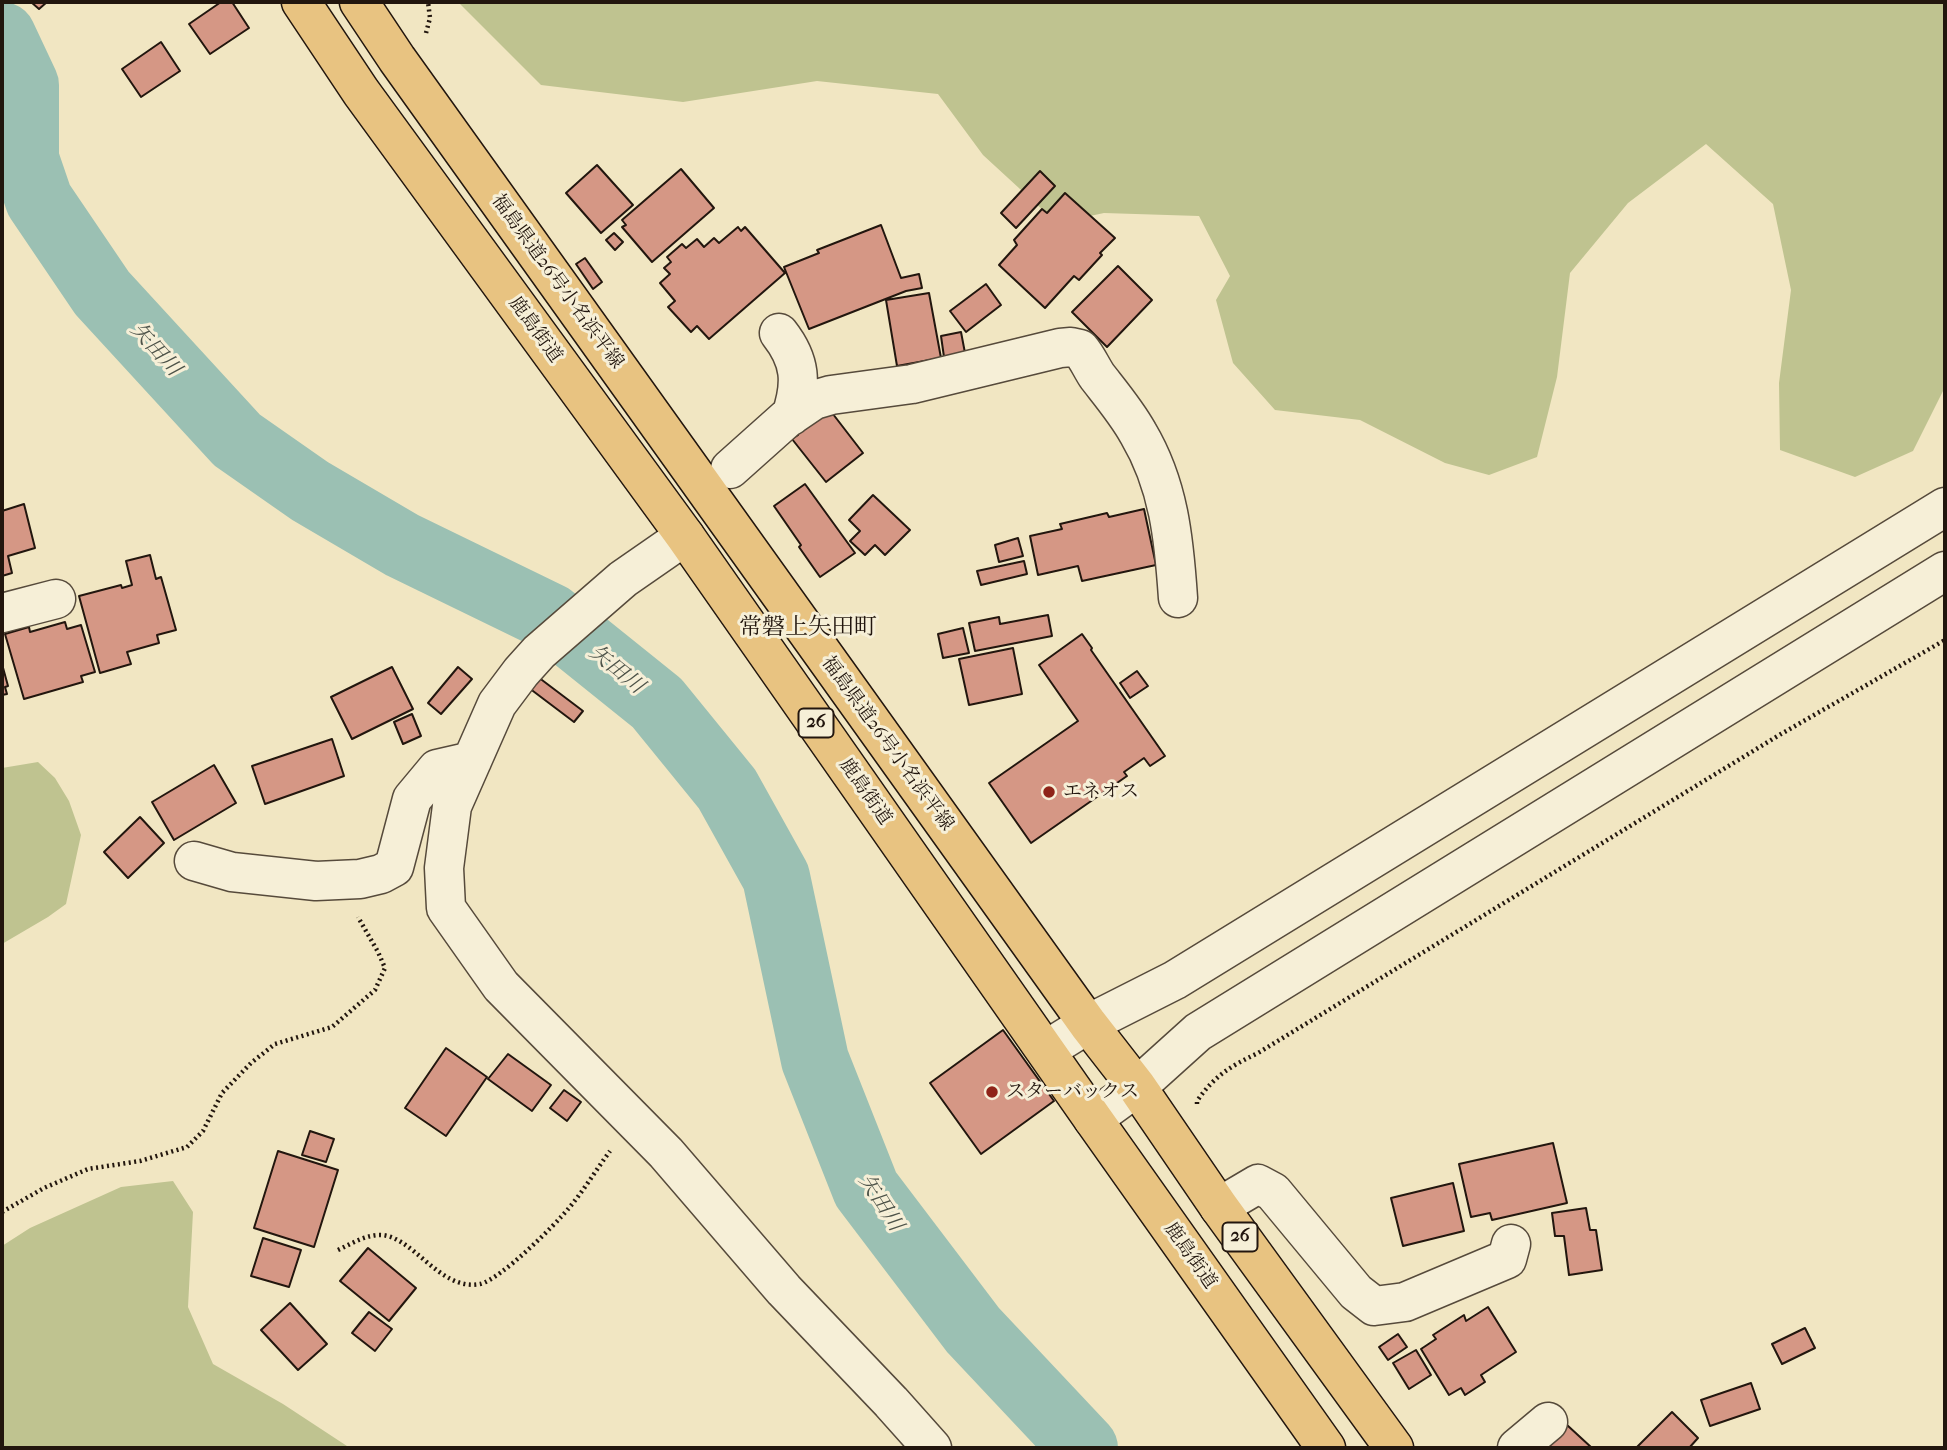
<!DOCTYPE html>
<html>
<head>
<meta charset="utf-8">
<style>
  body { margin:0 }
  #map { position:relative; width:1947px; height:1450px; overflow:hidden; background:#f1e6c2; font-family:"IM FELL French Canon",serif }
  canvas { display:block }
  .frame { position:absolute; inset:0; border:4px solid #22160e; pointer-events:none }
</style>
</head>
<body>
<div id="map">
<canvas width="1947" height="1450"></canvas>
<div class="frame"></div>
</div>
<script>
const c = document.querySelector('canvas').getContext('2d');
c.lineJoin = 'round';
function paint(path, color) {
  c.fillStyle = color;
  c.fill(path, 'evenodd');
}
function strokePath(path, color, width, dash) {
  c.strokeStyle = color;
  c.lineWidth = width;
  c.lineCap = dash ? 'butt' : 'round';
  c.setLineDash(dash || []);
  c.stroke(path);
}
function drawText(font, color, halo, rows, align = 'center') {
  c.font = font + ' "IM FELL French Canon","Noto Serif JP",serif';
  c.lineWidth = 6;
  c.setLineDash([]);
  c.textBaseline = 'middle';
  c.strokeStyle = halo;
  c.fillStyle = color;
  for (const [text, x, y, turn = 0] of rows) {
    c.save();
    c.translate(x, y);
    c.rotate((+turn || 0) * Math.PI / 180);
    c.textAlign = isNaN(turn) ? turn : align;
    if (halo) c.strokeText(text, 0, 0);
    c.fillText(text, 0, 0);
    c.restore();
  }
}
const green = new Path2D(`
  M458,2H1945V387L1913,451L1855,477L1780,450L1779,383L1791,290L1773,204L1706,144L1628,203L1570,273L1557,377L1537,457L1489,475L1445,463L1360,420L1275,410L1233,363L1216,300L1230,276L1199,216L1104,213L1057,223L983,155L938,94L817,81L683,102L541,85Z
  M38,762L55,778L69,801L81,835L66,904L48,917L2,944V768Z
  M173,1181L193,1212L188,1307L213,1364L283,1404L350,1448H2V1246L30,1228L121,1187Z`);
const stream = new Path2D(`
  M2,163L25,159`);
const river = new Path2D(`
  M2,36L25,85V159L39,200L102,293L237,440L310,491L402,545L550,617L657,703L727,789L776,877L815,1060L866,1189L973,1330L1084,1448`);
const building = new Path2D(`
  M31,2H47L39,9Z
  M221,2H232L249,28L210,54L189,24Z
  M161,42L180,71L141,97L122,69Z
  M597,165L633,205L601,233L566,193Z
  M681,169L714,208L652,262L622,227L626,225L622,220Z
  M1040,171L1055,186L1016,228L1001,213Z
  M1065,193L1115,238L1100,253L1102,255L1079,280L1074,276L1045,308L999,265L1017,245L1014,240L1042,209L1047,213Z
  M881,225L901,278L919,274L922,288L906,291L809,329L784,267L819,253L817,250Z
  M738,227L741,231L745,227L785,273L709,339L697,326L691,332L668,307L675,301L660,283L670,274L664,268L671,262L667,257L682,244L686,248L697,239L704,247L714,238L719,243Z
  M614,233L623,242L615,250L606,240Z
  M585,258L602,282L593,289L576,264Z
  M1118,266L1152,300L1107,347L1072,312Z
  M986,284L1001,305L966,332L950,311Z
  M929,293L941,358L897,366L886,300Z
  M961,332L965,353L944,357L941,336Z
  M826,405L863,453L826,482L792,439L798,435L795,430Z
  M805,484L855,553L820,577L799,547L801,545L774,506Z
  M873,495L910,530L885,555L875,545L865,555L850,541L860,531L849,520Z
  M24,504L35,548L8,556L12,573L2,576V511Z
  M1144,509L1156,565L1082,581L1078,566L1038,575L1030,536L1062,529L1060,524L1107,513L1109,517Z
  M1018,538L1023,556L999,562L995,545Z
  M150,555L156,579L161,577L176,630L157,635L159,643L127,652L131,664L100,673L79,596L121,585L122,588L132,585L126,561Z
  M1024,561L1027,574L981,585L977,571Z
  M1048,615L1052,636L975,651L969,623L999,617L1000,624Z
  M65,622L67,629L81,625L95,672L81,676L83,682L24,699L5,634L29,627L30,632Z
  M963,628L969,653L943,658L938,634Z
  M1082,634L1092,648L1091,650L1165,756L1150,766L1144,758L1124,772L1127,776L1031,843L989,783L1078,721L1039,665Z
  M1013,648L1022,694L969,705L959,659Z
  M2,664L8,686L5,687L7,694L2,695Z
  M392,667L413,709L352,739L331,697Z
  M458,667L472,679L441,714L428,703Z
  M1137,671L1148,686L1130,698L1120,683Z
  M538,677L583,711L574,722L529,688Z
  M412,714L421,736L403,744L394,722Z
  M332,739L344,776L265,804L252,766Z
  M214,765L236,803L174,840L152,802Z
  M140,817L164,843L128,878L104,852Z
  M1003,1030L1054,1101L981,1154L930,1083Z
  M446,1048L487,1077L446,1136L405,1108Z
  M508,1054L551,1085L532,1111L488,1079Z
  M564,1090L581,1102L567,1121L550,1108Z
  M310,1131L334,1139L326,1162L302,1155Z
  M1553,1143L1567,1203L1492,1220L1490,1213L1471,1217L1459,1164Z
  M278,1151L338,1170L314,1247L254,1228Z
  M1453,1183L1464,1231L1403,1246L1391,1198Z
  M1586,1208L1590,1230H1596L1602,1270L1569,1275L1564,1236H1555L1552,1213Z
  M263,1238L301,1250L289,1287L251,1276Z
  M368,1248L416,1288L389,1321L340,1281Z
  M290,1303L327,1344L298,1370L261,1330Z
  M1488,1307L1516,1352L1481,1375L1485,1382L1465,1395L1461,1388L1449,1395L1421,1349L1436,1339L1433,1335L1464,1315L1466,1321Z
  M369,1312L392,1329L375,1351L352,1333Z
  M1805,1328L1815,1348L1782,1364L1772,1344Z
  M1398,1334L1407,1347L1388,1360L1379,1347Z
  M1416,1350L1431,1375L1409,1389L1393,1363Z
  M1751,1383L1760,1409L1710,1426L1701,1400Z
  M1672,1412L1698,1438L1689,1448H1636Z
  M1567,1425L1592,1448H1545Z`);
const path = new Path2D(`
  M426,33L430,18L428,2
  M1197,1104V1101C1215,1075 1231,1066 1258,1053L1781,734L1945,640
  M2,1212L44,1188L88,1169L140,1161L187,1147L203,1131L222,1093L251,1063L275,1044L332,1027L375,990L385,968L378,952L358,917
  M338,1250C351,1244 363,1236 378,1235C412,1233 439,1292 480,1284C501,1279 554,1226 569,1208C584,1190 596,1170 610,1151`);
const minor = new Path2D(`
  M779,333C801,361 802,383 791,416
  M730,469L786,419L814,400L831,395L912,384L1060,348L1071,347L1080,349C1087,357 1091,367 1097,376C1111,394 1127,413 1138,433C1169,485 1174,539 1178,598
  M685,536L623,579L539,652L521,672L497,704L452,806L444,868L446,908L501,986L666,1153L784,1290L891,1402L932,1448
  M2,613L56,599
  M194,861L232,872L316,881L360,879L381,874L394,867L412,799L437,769L472,761
  M1046,1050L1088,1024L1175,980L1945,507
  M1093,1119L1137,1087L1198,1032L1945,571
  M1219,1207L1258,1184L1273,1192L1356,1292L1374,1306L1405,1302L1507,1259L1511,1244
  M1517,1448L1548,1422`);
const major = new Path2D(`
  M301,2L361,92L685,536L1093,1119L1326,1448
  M359,2L397,59L1088,1024L1137,1087L1219,1207L1394,1448`);
const markers = [
  [1049,792,7,"#8f2418"],
  [992,1092,7,"#8f2418"]
];
const shields = [
  [816,723,35],
  [1240,1237,35]
];
const shieldNames = [
  ["26",816,723],
  ["26",1240,1237]
];
const streetNames = [
  ["福島県道26号小名浜平線",557,282,54],
  ["鹿島街道",535,330,54],
  ["福島県道26号小名浜平線",887,744,54],
  ["鹿島街道",865,792,55],
  ["鹿島街道",1190,1256,55]
];
const poiNames = [
  ["エネオス",1063,792],
  ["スターバックス",1006,1092]
];
const waterNames = [
  ["矢田川",155,350,48],
  ["矢田川",616,670,39],
  ["矢田川",880,1203,57]
];
const quarterNames = [
  ["常磐上矢田町",808,628]
];
paint(green, '#bfc390');
strokePath(stream, '#6b7c71', 10);
strokePath(river, '#9bc0b3', 68);
paint(building, '#d59785');
strokePath(building, '#22160e', 2);
strokePath(minor, '#564a3b', 41);
strokePath(major, '#22160e', 41);
strokePath(path, '#22160e', 4.5, [2, 3.5]);
strokePath(minor, '#f6efd7', 38);
strokePath(major, '#e8c381', 38);
for (const [x, y, r, color] of markers) {
  const dot = new Path2D();
  dot.arc(x, y, r, 0, 2 * Math.PI);
  c.fillStyle = color;
  c.fill(dot);
  strokePath(dot, '#f6efd7', 2.5);
}
for (const [x, y, w] of shields) {
  const box = new Path2D();
  box.roundRect(x - w / 2, y - 14.5, w, 29, 5);
  c.fillStyle = '#f6efd7';
  c.fill(box);
  strokePath(box, '#22160e', 2);
}
drawText('bold 18px', '#22160e', null, shieldNames);
drawText('19px', '#22160e', '#f6efd7', streetNames);
drawText('19px', '#22160e', '#f6efd7', poiNames, 'left');
drawText('italic 21px', '#4c5248', '#f6efd7', waterNames);
drawText('23px', '#22160e', '#f6efd7', quarterNames);
</script>
</body>
</html>
